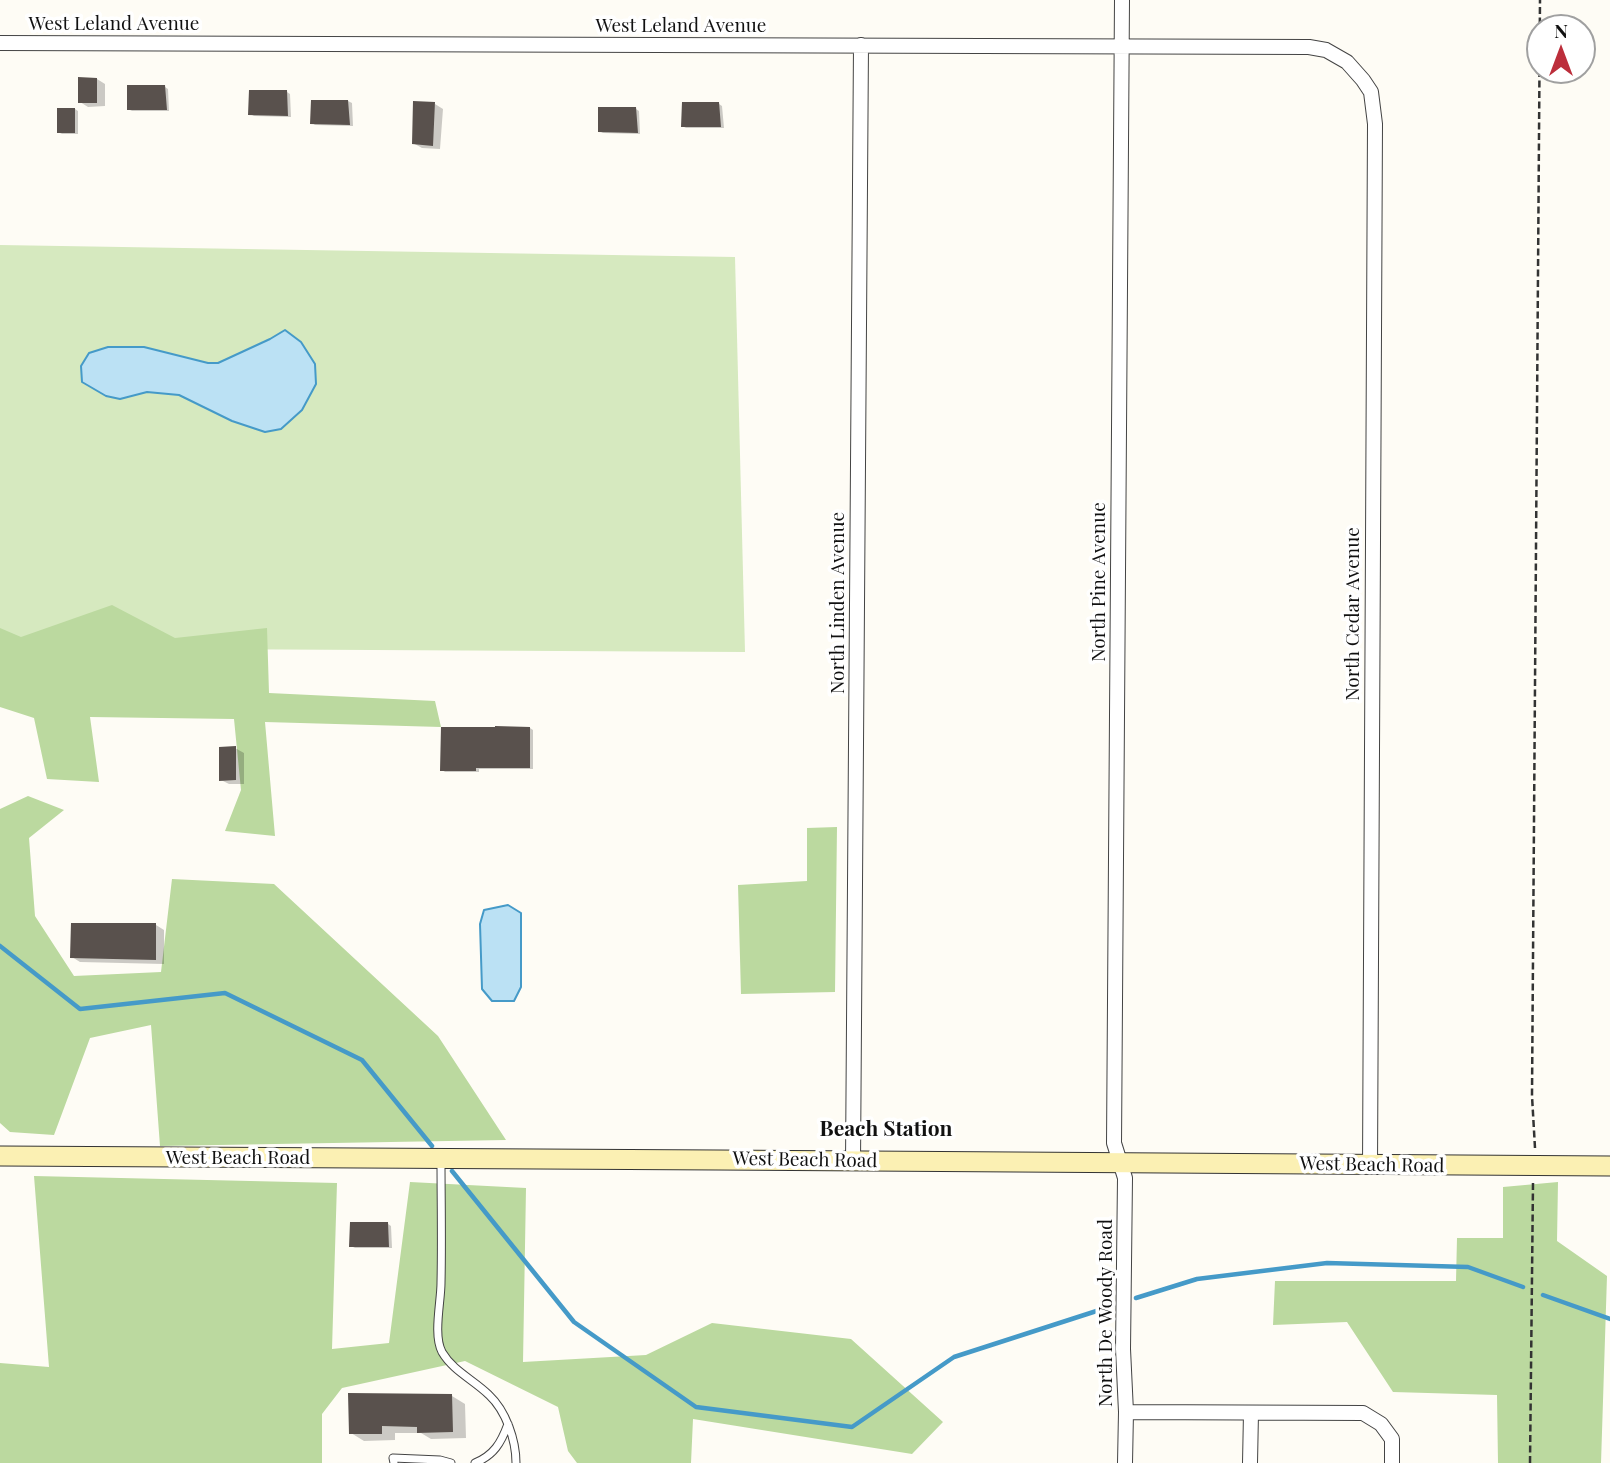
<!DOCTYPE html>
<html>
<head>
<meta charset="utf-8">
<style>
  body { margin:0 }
  #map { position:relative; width:1610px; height:1463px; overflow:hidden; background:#fefcf5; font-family:"Playfair Display",serif }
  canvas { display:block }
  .north { position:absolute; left:1526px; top:14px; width:70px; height:70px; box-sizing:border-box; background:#fff; border:2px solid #a0a0a0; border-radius:50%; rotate:0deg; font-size:19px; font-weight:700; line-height:28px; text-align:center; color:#111 }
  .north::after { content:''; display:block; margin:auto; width:24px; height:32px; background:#bc2e3b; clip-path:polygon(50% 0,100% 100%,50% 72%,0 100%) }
</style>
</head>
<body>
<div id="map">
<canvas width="1610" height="1463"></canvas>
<div class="north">N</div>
</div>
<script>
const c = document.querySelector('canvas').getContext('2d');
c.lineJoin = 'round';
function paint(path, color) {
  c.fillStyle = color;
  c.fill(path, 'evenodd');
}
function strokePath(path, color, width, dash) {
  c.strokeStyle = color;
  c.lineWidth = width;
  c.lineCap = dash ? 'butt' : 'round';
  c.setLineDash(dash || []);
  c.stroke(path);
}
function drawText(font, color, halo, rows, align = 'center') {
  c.font = font + ' "Playfair Display",serif';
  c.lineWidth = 7;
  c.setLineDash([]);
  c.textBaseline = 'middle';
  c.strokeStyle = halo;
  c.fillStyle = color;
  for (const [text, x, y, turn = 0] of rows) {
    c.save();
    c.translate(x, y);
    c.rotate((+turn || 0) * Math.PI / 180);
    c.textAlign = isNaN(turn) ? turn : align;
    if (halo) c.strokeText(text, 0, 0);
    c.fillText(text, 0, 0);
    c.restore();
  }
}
const green = new Path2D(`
  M0,245L735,257L745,652L0,648Z`);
const forest = new Path2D(`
  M112,605L175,638L267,628L269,693L435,701L441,727L265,722L275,836L225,831L241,790L234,719L90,717L99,782L47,779L34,718L0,707V628L21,637Z
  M28,796L64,810L29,838L35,916L74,976L161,972L172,879L274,884L438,1036L506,1140L160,1146L151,1025L90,1038L54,1135L10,1132L0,1123V809Z
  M837,827L835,992L741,994L738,885L807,881V828Z
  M34,1176L337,1183L332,1349L389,1343L410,1182L526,1188L523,1362L646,1355L712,1323L851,1339L943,1422L912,1454L693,1419L691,1463H577L568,1451L558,1407L465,1361L342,1388L322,1414V1463H0V1363L49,1367Z
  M1558,1182L1557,1241L1607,1276L1601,1463H1498L1497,1395L1393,1392L1347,1322L1273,1325L1275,1281H1456L1457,1238H1503V1187Z`);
const water = new Path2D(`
  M285,330L301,342L315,364L316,384L302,410L281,429L265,432L232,421L179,395L147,392L120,399L106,396L82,382L81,366L89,353L108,347H144L208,363H218L270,339Z
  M508,905L521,913V987L514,1001H492L482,989L480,924L484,910Z`);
const shadow = new Path2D(`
  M80,79H97L105,84V106L88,107L80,102Z
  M165,87L168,89L169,111H132L128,109Z
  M287,92L290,94L291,117L254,116L250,114Z
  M348,101L352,103L353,126L315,125L312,123Z
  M435,104L443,109L440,149L422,148L413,143Z
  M719,104L722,106L724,128H686L682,126Z
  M75,109L78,111V134H62L58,132Z
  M636,109L639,111L640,134L603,133L599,131Z
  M530,728L533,730V769H479V772H445L442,770Z
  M235,748L244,753V784H229L221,780Z
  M72,924L156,925L164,930V964L80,962L72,957Z
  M388,1224L391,1226L392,1248H355L351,1246Z
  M452,1396L465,1404L466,1438L431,1439L421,1433H395V1440L364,1441L351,1433Z`);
const stream = new Path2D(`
  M0,946L80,1009L225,993L362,1060L432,1146
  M452,1171L574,1322L696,1407L852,1427L954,1357L1112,1306
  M1543,1295L1610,1319
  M1136,1298L1197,1279L1327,1263L1468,1267L1523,1287`);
const building = new Path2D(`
  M78,77L97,78V103H78Z
  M127,85H165L167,110H127Z
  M249,90H287L288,116L248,115Z
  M311,100H348L350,125L310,124Z
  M413,101L435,102L433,146L412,144Z
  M682,102H719L721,127H681Z
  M598,107H636L638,133L598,132Z
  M57,108H75V133H57Z
  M495,726L530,727V768H476V771H440L441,727H495Z
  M236,746V780L219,781V747Z
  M71,923H156V960L70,958Z
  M350,1222H388L389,1247H349Z
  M348,1393L452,1394L453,1432L417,1433V1427L382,1426V1434H349Z`);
const path = new Path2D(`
  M1535,1148L1532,1096L1540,0
  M1530,1463L1533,1183`);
const lane = new Path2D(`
  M441,1159C441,1200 442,1242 441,1283C441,1302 433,1335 442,1352C453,1371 474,1380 489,1395C506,1411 516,1440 516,1463
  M394,1463L393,1458L440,1460L451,1463
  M475,1463C494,1455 501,1443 508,1424`);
const street = new Path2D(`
  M1122,0L1114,1143L1125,1178L1123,1349L1126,1412L1125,1463
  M0,43L1309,47L1326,50L1347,62L1363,80L1371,92L1375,124L1370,1165
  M853,1161L861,45
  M1126,1412L1363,1413L1381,1424L1392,1439V1463
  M1250,1463L1251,1413`);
const secondary = new Path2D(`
  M0,1156L718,1160L1610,1166`);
const streetNames = [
  ["West Leland Avenue",114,24],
  ["West Leland Avenue",681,26],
  ["North Pine Avenue",1099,582,-90],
  ["North Linden Avenue",838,603,-90],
  ["North Cedar Avenue",1353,614,-90],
  ["West Beach Road",238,1158],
  ["West Beach Road",805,1160,1],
  ["West Beach Road",1372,1165,1],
  ["North De Woody Road",1106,1313,-90]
];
const neighbourhoodNames = [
  ["Beach Station",886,1129]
];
paint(green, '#d6e9bf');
paint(forest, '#bbd99f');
paint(water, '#bbe1f4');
strokePath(water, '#459ac8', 2);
paint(shadow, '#0003');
strokePath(stream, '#459ac8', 4.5);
paint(building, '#59514d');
strokePath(lane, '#444', 9);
strokePath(street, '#444', 16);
strokePath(secondary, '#333', 21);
strokePath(path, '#333', 2.5, [7, 3.5]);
strokePath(lane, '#fff', 7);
strokePath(street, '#fff', 14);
strokePath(secondary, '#fbf0b3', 19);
drawText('19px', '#111', '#fff', streetNames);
drawText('bold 21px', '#111', '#fff', neighbourhoodNames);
</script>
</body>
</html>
